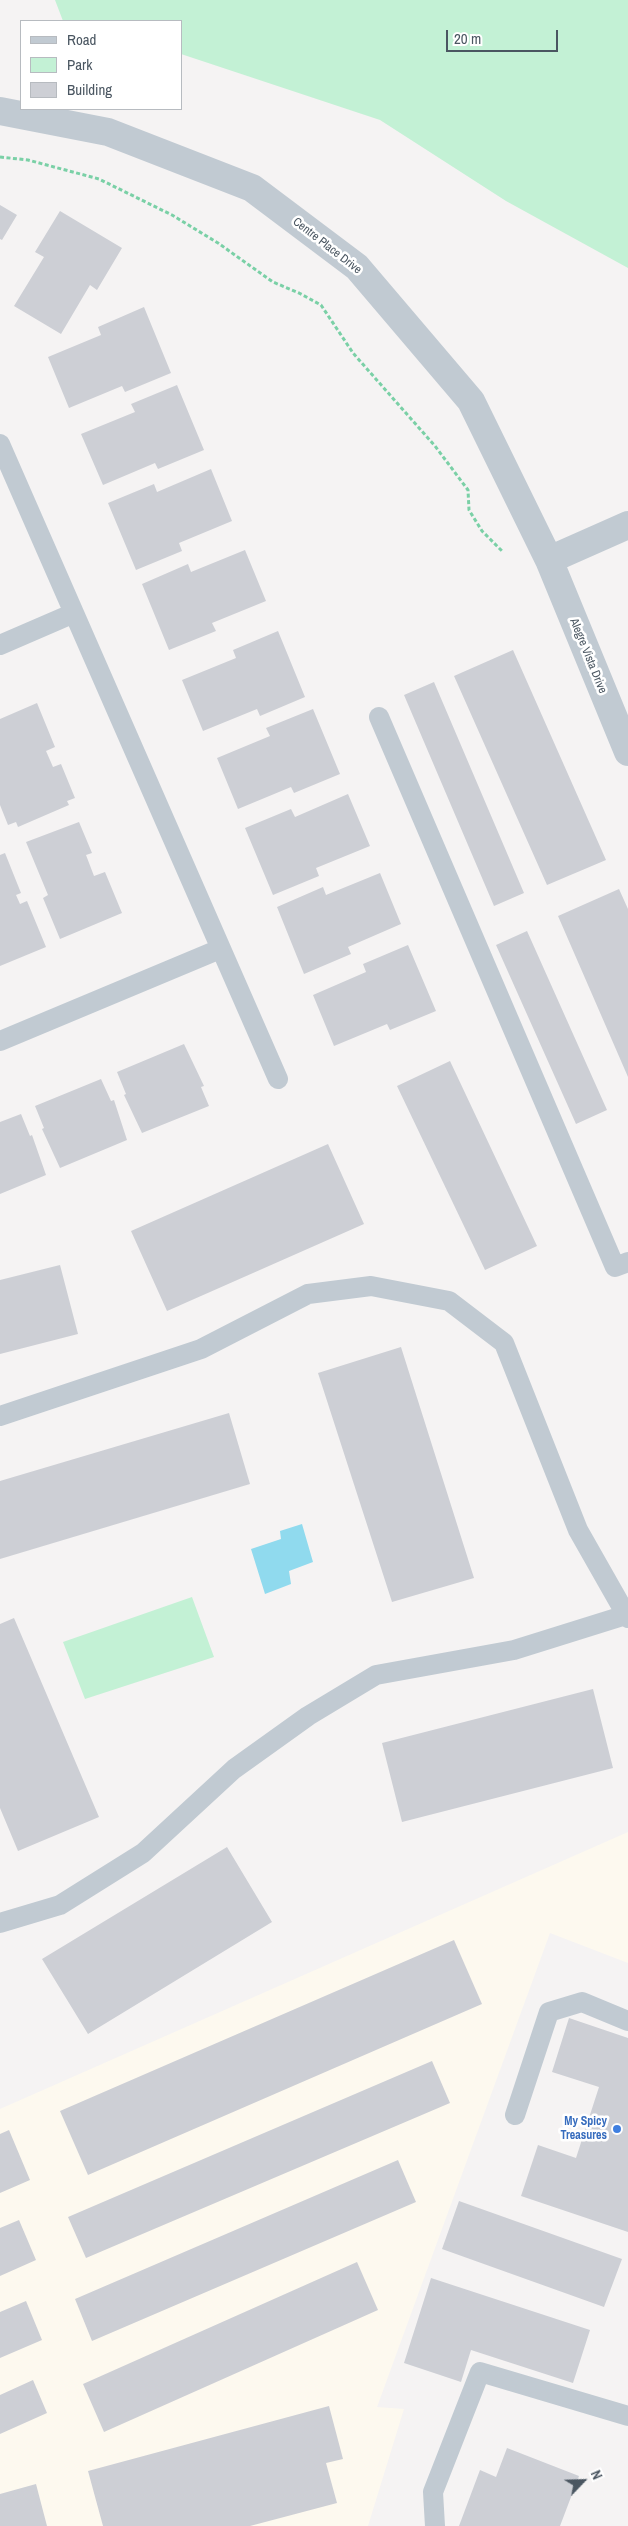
<!DOCTYPE html>
<html>
<head>
<meta charset="utf-8">
<style>
  body { margin:0 }
  #map { position:relative; width:628px; height:2526px; overflow:hidden; background:#f5f3f3; font-family:"Archivo Narrow",sans-serif }
  canvas { display:block }
  .legend { position:absolute; left:20px; top:20px; width:162px; height:90px; box-sizing:border-box; background:#fff; border:1px solid #b7bbc0; margin:0; padding:6px 9px; list-style:none; font-size:15px; color:#4a5661 }
  .legend li { display:flex; align-items:center; gap:10px; height:25px }
  .legend b { width:25px; border:1px solid #b7bbc0 }
  .north { position:absolute; left:558px; top:2456px; width:50px; height:50px; -webkit-text-stroke:4px #fff; paint-order:stroke; rotate:66deg; font-size:14px; font-weight:700; line-height:20px; text-align:center; color:#4a5661 }
  .north::after { content:''; display:block; margin:auto; width:18px; height:22px; background:#4a5661; clip-path:polygon(50% 0,100% 100%,50% 72%,0 100%) }
  .scale { position:absolute; left:446px; top:30px; width:112px; height:22px; box-sizing:border-box; border:2px solid #4a5661; border-top:0; padding-left:6px; font-size:15px; line-height:18px; white-space:nowrap; color:#4a5661; -webkit-text-stroke:4px #fff; paint-order:stroke }
</style>
</head>
<body>
<div id="map">
<canvas width="628" height="2526"></canvas>
<ul class="legend">
<li><b style="height:6px;background:#c1cad2"></b>Road</li>
<li><b style="height:14px;background:#c3f1d5"></b>Park</li>
<li><b style="height:14px;background:#cdcfd5"></b>Building</li>
</ul>
<div class="north">N</div>
<div class="scale">20 m</div>
</div>
<script>
const c = document.querySelector('canvas').getContext('2d');
c.lineJoin = 'round';
function paint(path, color) {
  c.fillStyle = color;
  c.fill(path, 'evenodd');
}
function strokePath(path, color, width, dash) {
  c.strokeStyle = color;
  c.lineWidth = width;
  c.lineCap = dash ? 'butt' : 'round';
  c.setLineDash(dash || []);
  c.stroke(path);
}
function drawText(font, color, halo, rows, align = 'center') {
  c.font = font + ' "Archivo Narrow",sans-serif';
  c.lineWidth = 5;
  c.setLineDash([]);
  c.textBaseline = 'middle';
  c.strokeStyle = halo;
  c.fillStyle = color;
  for (const [text, x, y, turn = 0] of rows) {
    c.save();
    c.translate(x, y);
    c.rotate((+turn || 0) * Math.PI / 180);
    c.textAlign = isNaN(turn) ? turn : align;
    if (halo) c.strokeText(text, 0, 0);
    c.fillText(text, 0, 0);
    c.restore();
  }
}
const commercial = new Path2D(`
  M628,1832V1963L550,1933L377,2407L404,2409L368,2526H0V2109Z`);
const green = new Path2D(`
  M55,0H628V268L506,201L380,120L181,54V21H63Z
  M192,1597L214,1657L85,1699L63,1642Z`);
const water = new Path2D(`
  M302,1524L313,1562L289,1571L291,1584L265,1594L251,1549L281,1539L280,1531Z`);
const building = new Path2D(`
  M0,205L17,215L2,240L0,239Z
  M60,211L122,248L97,290L90,285L61,334L14,306L44,257L35,252Z
  M144,307L171,373L125,392L122,386L69,408L48,357L101,335L98,327Z
  M177,385L204,450L158,469L155,463L103,485L81,434L135,412L131,404Z
  M211,469L232,521L179,543L182,551L136,570L108,503L154,484L157,492Z
  M245,550L266,601L212,623L216,631L169,650L142,584L188,564L191,572Z
  M278,631L305,697L260,716L257,709L203,731L182,680L236,658L233,650Z
  M513,650L606,860L547,885L454,676Z
  M434,682L524,893L494,906L404,695Z
  M37,703L55,747L46,751L53,767L61,764L75,798L67,801L69,805L18,827L16,822L8,825L0,805V719Z
  M313,709L340,774L294,793L291,787L238,809L217,758L270,736L266,728Z
  M348,794L370,846L316,868L319,876L273,895L245,828L291,809L295,817Z
  M79,822L92,853L86,855L94,876L105,872L122,913L60,939L43,898L48,895L26,842Z
  M5,853L21,893L16,895L20,904L27,901L46,947L0,966V855Z
  M380,873L401,924L348,947L351,954L304,974L277,907L323,887L326,895Z
  M619,889L628,909V1077L558,916Z
  M527,931L607,1110L576,1124L496,945Z
  M408,945L436,1011L390,1030L387,1024L334,1046L313,995L366,972L363,964Z
  M184,1044L204,1086L201,1087L209,1106L142,1133L124,1095L126,1094L117,1072Z
  M450,1061L537,1246L485,1270L397,1086Z
  M101,1079L111,1101L114,1100L127,1140L60,1168L42,1129L44,1128L35,1106Z
  M21,1114L30,1136L32,1135L46,1175L0,1194V1122Z
  M328,1144L364,1224L167,1311L131,1231Z
  M60,1265L78,1334L0,1354V1280Z
  M401,1347L474,1578L392,1602L318,1373Z
  M229,1413L250,1484L0,1559V1481Z
  M14,1618L99,1817L18,1851L0,1808V1624Z
  M593,1689L613,1768L402,1822L382,1743Z
  M227,1847L272,1922L88,2034L42,1959Z
  M454,1940L482,2004L88,2175L60,2111Z
  M569,2018L628,2038V2232L521,2196L538,2145L576,2158L599,2087L552,2072Z
  M432,2061L450,2103L86,2258L68,2217Z
  M9,2130L30,2180L0,2193V2134Z
  M398,2160L416,2202L92,2341L75,2299Z
  M459,2201L622,2259L604,2307L442,2249Z
  M19,2220L36,2260L0,2276V2228Z
  M357,2262L378,2310L104,2432L83,2384Z
  M431,2278L590,2330L573,2383L471,2350L461,2382L404,2363Z
  M26,2301L42,2340L0,2358V2312Z
  M33,2380L47,2413L0,2434V2395Z
  M329,2406L343,2459L326,2463L337,2503L250,2526H103L88,2471Z
  M507,2448L579,2476L560,2526H459L480,2470L496,2477Z
  M36,2484L47,2526H0V2494Z`);
const path = new Path2D(`
  M0,157L28,160L99,179L172,215L218,243L273,282L299,293L321,305L353,353L435,446L468,490L469,510L482,531L502,551`);
const lane = new Path2D(`
  M0,444L278,1079
  M0,645L74,613
  M379,717L615,1267L628,1262
  M0,1041L220,949
  M0,1416L201,1349L308,1294L371,1286L449,1301L504,1343L578,1530L628,1618
  M0,1923L60,1905L143,1853L234,1769L308,1716L376,1675L514,1650L626,1615
  M515,2115L549,2012L582,2002L628,2021
  M435,2526L433,2492L480,2372L628,2416`);
const street = new Path2D(`
  M0,111L108,132L252,188L357,267L471,401L549,560L628,752
  M549,560L628,525`);
const markers = [
  [617,2129,5,"#3f7fe0"]
];
const streetNames = [
  ["Centre Place Drive",327,246,38],
  ["Alegre Vista Drive",588,656,68]
];
const shopNames = [
  ["My Spicy",607,2122],
  ["Treasures",607,2136]
];
paint(commercial, '#fdf9ef');
paint(green, '#c3f1d5');
paint(water, '#90daee');
paint(building, '#cdcfd5');
strokePath(path, '#7ad0a6', 3, [4, 2.5]);
strokePath(lane, '#c1cad2', 20);
strokePath(street, '#c1cad2', 28);
for (const [x, y, r, color] of markers) {
  const dot = new Path2D();
  dot.arc(x, y, r, 0, 2 * Math.PI);
  c.fillStyle = color;
  c.fill(dot);
  strokePath(dot, '#fff', 2);
}
drawText('12px', '#4a5661', '#fff', streetNames);
drawText('bold 12px', '#366cbe', '#fff', shopNames, 'right');
</script>
</body>
</html>
